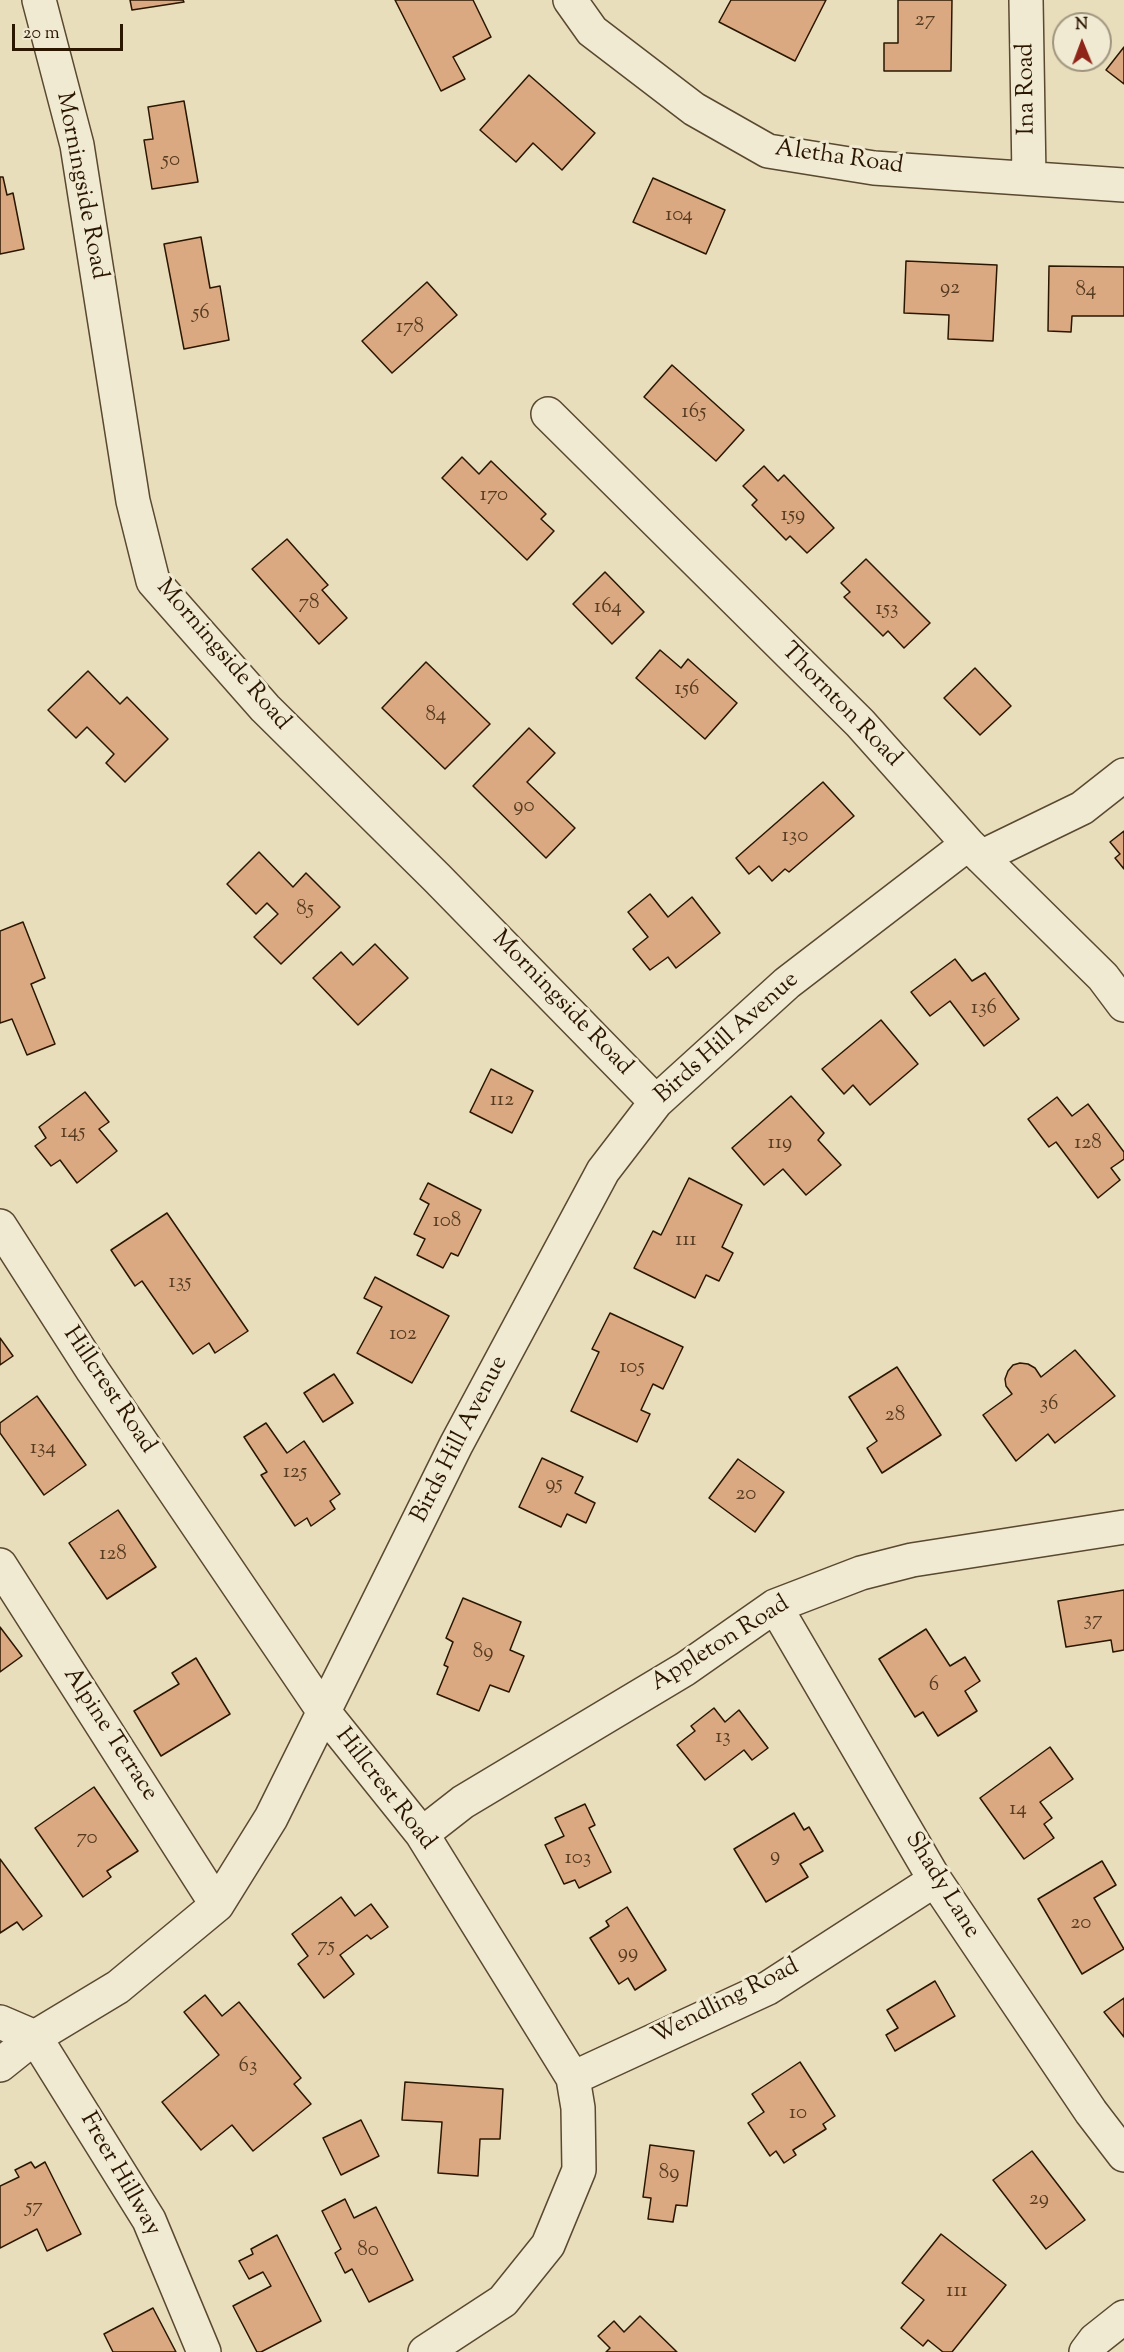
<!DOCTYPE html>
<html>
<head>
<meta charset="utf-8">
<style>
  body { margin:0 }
  #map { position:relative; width:1124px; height:2352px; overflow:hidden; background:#e8debc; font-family:"Sorts Mill Goudy",serif }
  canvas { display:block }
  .north { position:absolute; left:1052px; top:12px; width:60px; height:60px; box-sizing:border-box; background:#f0ead3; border:2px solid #a1957f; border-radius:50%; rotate:359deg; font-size:16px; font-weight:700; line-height:24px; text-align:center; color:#2b1600 }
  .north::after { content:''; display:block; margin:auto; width:21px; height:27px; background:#8f2418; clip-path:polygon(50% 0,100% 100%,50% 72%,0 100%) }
  .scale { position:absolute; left:12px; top:24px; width:111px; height:27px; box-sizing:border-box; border:3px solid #2b1600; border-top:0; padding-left:8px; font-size:18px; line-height:21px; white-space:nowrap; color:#2b1600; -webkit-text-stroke:4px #f0ead3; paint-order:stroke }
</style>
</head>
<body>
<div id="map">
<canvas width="1124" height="2352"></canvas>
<div class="north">N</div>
<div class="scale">20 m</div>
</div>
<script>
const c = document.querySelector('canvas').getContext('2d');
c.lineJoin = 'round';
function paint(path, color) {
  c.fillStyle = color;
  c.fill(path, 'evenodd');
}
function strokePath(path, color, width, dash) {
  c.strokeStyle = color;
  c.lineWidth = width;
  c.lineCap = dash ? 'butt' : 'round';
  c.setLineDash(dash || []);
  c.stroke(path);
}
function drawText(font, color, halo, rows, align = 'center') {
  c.font = font + ' "Sorts Mill Goudy",serif';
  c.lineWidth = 6;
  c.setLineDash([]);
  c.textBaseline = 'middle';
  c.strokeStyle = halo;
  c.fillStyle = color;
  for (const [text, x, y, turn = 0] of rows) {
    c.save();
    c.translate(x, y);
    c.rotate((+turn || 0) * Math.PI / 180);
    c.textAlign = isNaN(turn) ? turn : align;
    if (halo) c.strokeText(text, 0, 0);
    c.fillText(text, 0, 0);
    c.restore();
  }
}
const building = new Path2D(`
  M130,0H183L184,2L132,10Z
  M395,0H473L491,37L453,57L465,79L441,91Z
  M731,0H826L795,61L719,22Z
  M898,0H952L951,71H884V43H898Z
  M1124,47V84L1106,70Z
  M529,75L595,133L562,170L533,143L516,162L480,130Z
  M184,101L198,182L152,189L144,140L153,139L148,107Z
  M0,177H3L7,195L13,193L24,249L0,254Z
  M653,178L725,210L706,254L633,222Z
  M201,237L210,288L220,286L229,340L184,349L164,244Z
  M906,261L997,265L993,341L948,339L949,315L904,313Z
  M1049,266L1124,267V316H1072L1071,332L1048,331Z
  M427,282L457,315L392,373L362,341Z
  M672,365L744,430L716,461L644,397Z
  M462,457L479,474L491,461L546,514L541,519L554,531L527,560L442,478Z
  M764,466L778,481L784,475L834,528L807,553L790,536L786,540L752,505L757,500L743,486Z
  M287,539L328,585L322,590L347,618L319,644L252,569Z
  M866,559L930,623L904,648L888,631L883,636L844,597L850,592L841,583Z
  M605,572L644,612L612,644L573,604Z
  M660,650L681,668L688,659L737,703L705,739L636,678Z
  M426,662L490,724L445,769L382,708Z
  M975,668L1011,706L980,735L944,698Z
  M88,671L120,704L127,697L168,739L125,782L106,763L114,754L87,727L76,738L48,710Z
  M529,728L555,753L527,782L575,828L546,858L473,786Z
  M823,782L854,816L789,872L785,869L772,881L759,866L749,874L736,858Z
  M1124,831V869L1115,858L1120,854L1110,842Z
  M259,852L293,887L306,873L340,907L281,964L254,937L278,914L267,903L256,914L227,884Z
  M650,894L668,917L692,897L720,933L676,968L668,957L650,970L633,949L648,937L628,912Z
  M23,922L45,978L31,984L55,1044L27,1055L12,1019L0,1023V931Z
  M375,944L408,978L358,1025L313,978L341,952L353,965Z
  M955,959L972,981L985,973L1019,1019L984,1046L950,1001L930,1016L911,992Z
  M881,1020L918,1064L870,1105L853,1085L844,1094L822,1069Z
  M491,1069L533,1091L512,1133L470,1112Z
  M85,1092L109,1122L99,1129L117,1151L77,1183L60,1160L51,1166L35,1146L46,1138L39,1127Z
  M791,1096L824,1133L818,1140L841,1165L806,1195L783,1169L764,1185L732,1148Z
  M1057,1097L1072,1116L1088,1104L1124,1152V1159L1111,1168L1120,1180L1098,1198L1056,1142L1049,1147L1028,1119Z
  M689,1178L742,1205L722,1247L733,1253L719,1281L706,1275L695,1298L634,1268L653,1231L661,1235Z
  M428,1183L481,1210L458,1256L451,1253L443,1268L417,1255L425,1239L414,1234L429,1204L420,1199Z
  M167,1213L248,1331L215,1353L209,1343L193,1354L142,1281L135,1286L111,1250Z
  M375,1277L449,1316L412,1383L357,1353L382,1307L364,1298Z
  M610,1313L683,1347L663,1389L653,1384L641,1410L650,1414L637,1442L571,1411L599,1352L592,1349Z
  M0,1338L13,1356L0,1365Z
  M1075,1350L1115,1396L1055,1443L1048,1434L1016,1461L983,1415L1012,1394L1006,1386L1005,1379L1008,1371L1013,1365L1020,1363L1028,1364L1035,1368L1041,1377Z
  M897,1367L941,1435L882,1473L867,1448L877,1441L849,1397Z
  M334,1374L353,1403L323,1422L304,1393Z
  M37,1396L86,1465L44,1495L0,1433V1423Z
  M266,1423L287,1453L304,1441L340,1494L330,1501L335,1509L311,1526L307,1518L295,1526L261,1475L267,1472L244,1437Z
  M542,1458L583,1477L575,1493L595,1503L586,1523L567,1514L561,1527L519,1507Z
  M738,1459L784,1492L755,1532L709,1498Z
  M118,1510L156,1567L107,1599L69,1543Z
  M1124,1590V1650L1113,1652L1111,1640L1066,1647L1058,1601Z
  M463,1598L521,1622L510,1650L524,1656L509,1692L490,1685L479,1711L437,1694L448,1667L444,1665L453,1642L446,1638Z
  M0,1627L22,1656L0,1672Z
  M926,1629L950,1666L965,1657L980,1681L965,1691L977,1711L938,1736L923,1712L915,1717L879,1659Z
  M196,1658L230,1714L161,1756L134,1711L179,1684L172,1673Z
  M714,1708L725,1722L739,1710L768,1748L752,1760L744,1750L705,1780L677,1745L695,1731L691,1726Z
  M1050,1747L1073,1779L1040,1802L1052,1818L1044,1824L1054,1838L1024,1859L980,1798Z
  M94,1787L138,1851L107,1871L111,1877L83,1897L35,1828Z
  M585,1804L595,1825L589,1828L611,1872L579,1888L575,1880L564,1884L545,1845L564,1836L555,1818Z
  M794,1813L804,1830L809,1827L823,1851L800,1864L808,1877L766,1902L734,1849Z
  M0,1859L42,1916L23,1930L17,1922L0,1933Z
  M1102,1861L1116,1885L1094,1898L1124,1949L1082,1974L1038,1899Z
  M341,1897L355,1916L371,1904L388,1927L371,1939L367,1935L340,1955L354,1974L324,1998L298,1964L308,1956L292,1934Z
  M627,1907L666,1970L635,1990L628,1978L619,1984L590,1938L609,1926L606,1921Z
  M935,1981L955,2016L895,2051L886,2035L898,2028L887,2010Z
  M205,1995L222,2016L239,2002L301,2078L294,2084L311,2104L253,2151L232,2125L201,2150L162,2102L219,2055L184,2012Z
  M1124,1998V2037L1104,2012Z
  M800,2062L835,2116L823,2124L826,2129L793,2150L796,2155L784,2163L776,2151L770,2156L748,2123L764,2112L752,2094Z
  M405,2082L503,2089L500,2139H480L478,2176L438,2173L442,2122L402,2120Z
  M361,2120L379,2156L341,2175L323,2138Z
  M650,2145L694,2151L687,2206L676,2205L673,2222L648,2219L651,2198L643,2197Z
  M1032,2151L1085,2220L1046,2249L993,2180Z
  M31,2162L35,2168L45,2162L81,2234L47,2251L37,2229L0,2248V2186L19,2177L15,2170Z
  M345,2199L354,2218L376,2207L413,2280L369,2302L352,2269L345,2273L335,2253L341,2249L322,2211Z
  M941,2234L1006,2285L952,2352H943L928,2340L923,2346L901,2328L924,2300L902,2283Z
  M277,2235L321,2321L261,2352H257L233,2306L271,2286L263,2272L249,2279L239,2261L253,2254L251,2249Z
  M153,2308L176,2352H113L104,2334Z
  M640,2316L677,2352H606L610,2348L598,2336L614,2321L624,2332Z`);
const minor = new Path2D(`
  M39,0L77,145L133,501L153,581L265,708L437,878L656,1102
  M570,0L592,31L694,109L768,151L874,168L1124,185
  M1026,0L1029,177
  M548,414L860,723L968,844L1103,977L1124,1005
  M981,857L1082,808L1124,775
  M0,1226L93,1371L324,1712L422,1834L573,2078L578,2108L579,2170L548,2245L503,2301L425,2352
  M0,1565L217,1905
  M775,1606L935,1880L1091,2112L1124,2155
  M422,1834L463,1802L685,1669L775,1606L861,1573L912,1560L1124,1527
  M0,2022L35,2037L149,2220L204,2352
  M0,2065L35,2037L118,1987L217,1905L271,1818L456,1445L603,1171L656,1102L787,983L968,844
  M573,2078L768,1988L935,1880
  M1086,2352L1095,2340L1124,2317`);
const numberNames = [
  ["27",925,21],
  ["50",171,161],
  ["104",679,216],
  ["92",950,289],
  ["84",1086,291],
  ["56",201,314],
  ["178",410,328],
  ["165",694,413],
  ["170",494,496],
  ["159",793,516],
  ["78",309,604],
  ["164",608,608],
  ["153",887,610],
  ["156",687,690],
  ["84",436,716],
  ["90",524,807],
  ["130",795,837],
  ["85",305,910],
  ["136",984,1009],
  ["112",502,1101],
  ["145",73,1133],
  ["119",780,1144],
  ["128",1088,1144],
  ["108",447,1222],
  ["111",686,1241],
  ["135",180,1283],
  ["102",403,1335],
  ["105",632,1368],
  ["36",1049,1405],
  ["28",895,1416],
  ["134",43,1449],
  ["125",295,1473],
  ["95",554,1485],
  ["20",746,1495],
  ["128",113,1555],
  ["37",1093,1621],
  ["89",483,1653],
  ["6",934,1686],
  ["13",723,1738],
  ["14",1018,1810],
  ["70",87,1839],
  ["9",775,1857],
  ["103",578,1859],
  ["20",1081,1924],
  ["75",326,1947],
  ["99",628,1954],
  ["63",248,2067],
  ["10",798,2114],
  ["89",669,2174],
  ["29",1039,2200],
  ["57",34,2208],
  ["80",368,2251],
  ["111",957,2292]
];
const streetNames = [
  ["Ina Road",1028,89,-91],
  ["Aletha Road",839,159,8],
  ["Morningside Road",80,186,79],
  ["Morningside Road",222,656,49],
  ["Thornton Road",840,706,46],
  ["Morningside Road",561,1004,46],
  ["Birds Hill Avenue",728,1039,-42],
  ["Hillcrest Road",108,1391,56],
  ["Birds Hill Avenue",461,1440,-63],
  ["Appleton Road",721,1645,-32],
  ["Alpine Terrace",109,1735,57],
  ["Hillcrest Road",384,1790,52],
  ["Shady Lane",941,1886,58],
  ["Wendling Road",726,2003,-27],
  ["Freer Hillway",119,2175,60]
];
paint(building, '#daa981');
strokePath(building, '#2b1600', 1.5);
strokePath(minor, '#5a482f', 36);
strokePath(minor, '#f0ead3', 33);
drawText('21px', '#573b20', null, numberNames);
drawText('24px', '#2b1600', '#f0ead3', streetNames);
</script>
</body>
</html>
